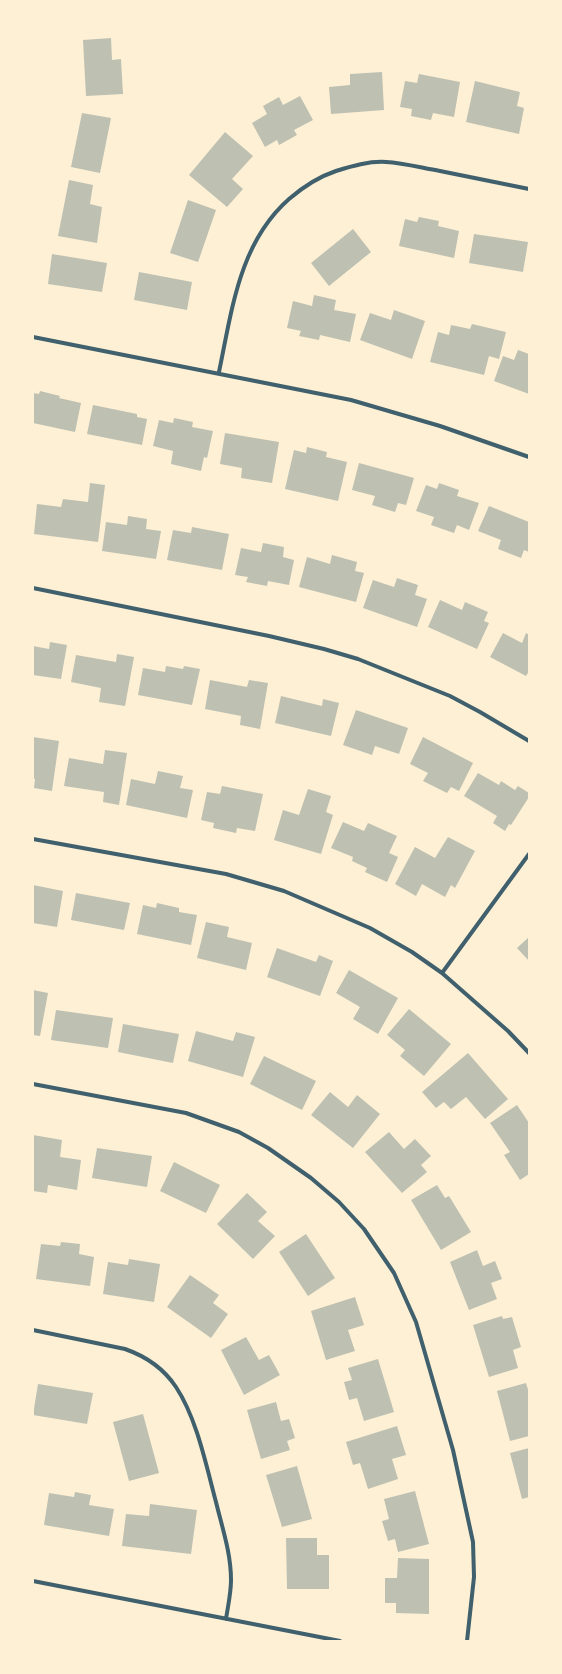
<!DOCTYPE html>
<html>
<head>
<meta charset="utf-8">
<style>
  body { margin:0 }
  #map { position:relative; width:562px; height:1674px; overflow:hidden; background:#fdf0d5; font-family:Overpass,sans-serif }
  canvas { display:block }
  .frame { position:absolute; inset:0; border:34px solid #fdf0d5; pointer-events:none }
</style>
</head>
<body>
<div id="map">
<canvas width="562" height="1674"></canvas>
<div class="frame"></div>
</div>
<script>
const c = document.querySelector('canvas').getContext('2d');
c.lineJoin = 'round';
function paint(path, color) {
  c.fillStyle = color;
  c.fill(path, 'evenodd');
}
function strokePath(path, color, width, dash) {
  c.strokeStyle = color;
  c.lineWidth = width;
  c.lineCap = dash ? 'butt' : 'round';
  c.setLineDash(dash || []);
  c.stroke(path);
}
const building = new Path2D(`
  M111,38L112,60L121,59L123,94L86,96L83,40Z
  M382,72L384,110L331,114L329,87L350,85V74Z
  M419,74L460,82L454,117L433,113L431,120L411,116L412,109L400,107L405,81L417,83Z
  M475,81L520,92L517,106L524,108L519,134L466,122Z
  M300,96L313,120L294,130L297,135L279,145L277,140L265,147L252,123L267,114L263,106L279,97L283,105Z
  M82,113L111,118L100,173L71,167Z
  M225,132L253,156L232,179L243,189L227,207L189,175Z
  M69,180L93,185L90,204L102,207L97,243L58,236Z
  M188,200L216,210L198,262L170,253Z
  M419,217L439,221L438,226L459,231L454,258L399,246L405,219L417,222Z
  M353,229L371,252L329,286L311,263Z
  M474,234L528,242L523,272L469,263Z
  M52,254L107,263L102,292L48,284Z
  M139,272L192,282L187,310L134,300Z
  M314,295L336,300L334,310L356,314L350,342L320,335L319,340L299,336L301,331L287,328L293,301L312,306Z
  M394,310L425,321L412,359L360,340L370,313L391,320Z
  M472,324L506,332L499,359L489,356L484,375L430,362L438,332L449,335L451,325L470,329Z
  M518,350L529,354V394L494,381L503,356L514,360Z
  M40,391L60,396L59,398L81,403L75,432L33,423V393L39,394Z
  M93,405L137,414V417L147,419L142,445L87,434Z
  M174,418L193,422L192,427L213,431L207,458L204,457L201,471L171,464L173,451L153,446L159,420L173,423Z
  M225,433L279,442L272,483L241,478L242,468L220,464Z
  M307,447L327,452L326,457L347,462L338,501L285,489L294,450L306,453Z
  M359,463L414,478L406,505L398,503L395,512L372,505L375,496L352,490Z
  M90,483L105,485L98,542L34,534L37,504L61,507L63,499L88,502Z
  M439,483L459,490L457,496L479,503L469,530L457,525L454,533L431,525L434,517L416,511L426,485L437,489Z
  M489,506L529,522V552L524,550L521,558L498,549L501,540L478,531Z
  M128,516L147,519L146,529L161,531L156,559L102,551L106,522L127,525Z
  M192,527L229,534L222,570L167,560L173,530L191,533Z
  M263,543L284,547L283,557L294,560L289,585L268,581L267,586L246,582L248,577L235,575L241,548L261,552Z
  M332,555L357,562L355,571L364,573L356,602L299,587L307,557L330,564Z
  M397,578L418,585L415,595L427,599L417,627L363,608L373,580L394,587Z
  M440,600L462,610L465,602L488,612L484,621L489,623L477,649L428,627Z
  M503,633L522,643L526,633L529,635V671L526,676L490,657Z
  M50,642L67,645L61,679L33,675V646L49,649Z
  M117,654L134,657L125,706L99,702L101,688L71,682L76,655L116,662Z
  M166,666L183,669L184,666L200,669L192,705L138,695L143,668L165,672Z
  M210,680L247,687L249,680L268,683L260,729L240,725L241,716L205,709Z
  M281,696L322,706L323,699L339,703L331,736L275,723Z
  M356,710L408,728L399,754L375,746L372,755L343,745Z
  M33,737L59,741L52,791L34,788L35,779H33Z
  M423,737L473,763L459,791L451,787L447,793L423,781L428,773L410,764Z
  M105,750L127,753L119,805L103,802L104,792L64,786L69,758L103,764Z
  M158,771L183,776L180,788L193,790L187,818L126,805L131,779L155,784Z
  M478,773L499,785L501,781L515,790L518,786L529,793V797L511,825L509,824L505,831L493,823L497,816L464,796Z
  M222,786L263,794L255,831L237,828L236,833L213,828L214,823L201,820L207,792L220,794Z
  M308,789L331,796L326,812L333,815L321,854L274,840L283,810L299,815Z
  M343,822L364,831L368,823L397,836L389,853L398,857L387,882L365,872L367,868L352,861L353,857L331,848Z
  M448,837L475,851L455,888L451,885L445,897L422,884L416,896L395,884L415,847L435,858Z
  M33,885L63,891L57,927L33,923Z
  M76,893L130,903L124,930L71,920Z
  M157,903L179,908V912L197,915L191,945L137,934L143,905L156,908Z
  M206,922L229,927L227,937L252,943L246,970L197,958Z
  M529,937V961L517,948Z
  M277,948L316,962L319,955L333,961L320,996L267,977Z
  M349,970L398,998L378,1034L353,1019L360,1007L336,993Z
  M33,990L48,993L40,1036L33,1035Z
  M409,1009L451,1044L424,1076L400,1056L405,1050L387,1035Z
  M56,1010L113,1018L108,1048L51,1040Z
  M123,1024L179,1034L173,1063L118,1052Z
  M196,1031L233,1041L236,1032L255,1037L243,1077L188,1061Z
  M468,1053L508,1099L485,1119L466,1097L451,1109L444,1102L436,1108L422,1092Z
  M264,1056L316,1081L302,1110L250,1084Z
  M330,1092L348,1107L357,1095L380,1114L353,1148L311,1115Z
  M517,1105L529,1123V1174L520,1180L504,1155L510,1152L490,1123Z
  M389,1132L404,1149L415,1139L431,1156L421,1165L427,1172L402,1193L365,1152Z
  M33,1135L62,1140L60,1157L81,1160L77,1190L48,1185L47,1193L33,1191Z
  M97,1148L152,1156L147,1187L92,1178Z
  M174,1162L220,1185L206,1213L160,1191Z
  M437,1185L445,1198L449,1196L471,1232L441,1250L411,1200Z
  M247,1193L267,1212L258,1221L275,1236L253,1259L217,1224Z
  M306,1234L335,1278L308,1296L279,1252Z
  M61,1242L80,1244L79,1254L94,1257L90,1286L36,1279L41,1244L60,1246Z
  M477,1250L483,1266L495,1261L502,1279L491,1283L497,1299L469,1310L450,1262Z
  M129,1259L160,1264L154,1302L103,1294L108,1262L128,1265Z
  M190,1275L219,1295L213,1303L228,1314L211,1338L167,1307Z
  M355,1297L364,1325L348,1330L355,1351L326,1360L311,1311Z
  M502,1316L503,1319L512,1317L521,1347L513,1350L518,1368L489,1377L473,1325Z
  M246,1337L259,1360L269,1355L280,1375L244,1395L221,1350Z
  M378,1359L394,1412L364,1421L357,1398L349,1400L344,1382L352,1380L348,1368Z
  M526,1383L529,1393V1436L510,1441L497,1391Z
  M38,1384L93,1393L87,1424L33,1415Z
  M276,1402L281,1421L289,1419L295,1438L287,1441L290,1450L261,1459L247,1410Z
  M143,1414L159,1473L129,1481L113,1422Z
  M397,1426L406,1455L392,1459L398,1479L368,1489L360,1463L353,1465L346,1442Z
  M529,1448V1497L522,1499L510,1453Z
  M297,1466L312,1519L282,1527L266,1475Z
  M415,1491L429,1544L398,1552L395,1539L388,1541L382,1521L389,1519L384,1499Z
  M75,1492L91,1495L89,1505L114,1509L109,1536L44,1525L49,1493L74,1497Z
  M150,1504L197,1510L191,1554L122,1546L126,1514L149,1516Z
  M286,1538H317V1555H329V1589H287Z
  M398,1558L429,1559V1614L396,1613V1603H385V1578H397Z`);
const minor = new Path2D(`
  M33,337L351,400L440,426L529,457
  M219,372C232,310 239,243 289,199C303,187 318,177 336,171C352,166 369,161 386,162C404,163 422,168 440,171C470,177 499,183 529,189
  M33,588L269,636L324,649L358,659L450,696L480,712L529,741
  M33,839L226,874L284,891L370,928L412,952L442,973L508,1031L529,1053
  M442,973L529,854
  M33,1084L186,1113L239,1132L268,1148L311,1178L339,1202L364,1229L394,1273L416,1322L453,1450L473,1542L474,1577L467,1641
  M33,1330L125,1349C145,1356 164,1369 176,1387C197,1419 206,1465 216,1502C222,1527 231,1553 231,1580C231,1593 228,1606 226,1619
  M33,1581L340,1641`);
paint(building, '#bec0b2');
strokePath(minor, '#3f606c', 4);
</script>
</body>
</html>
